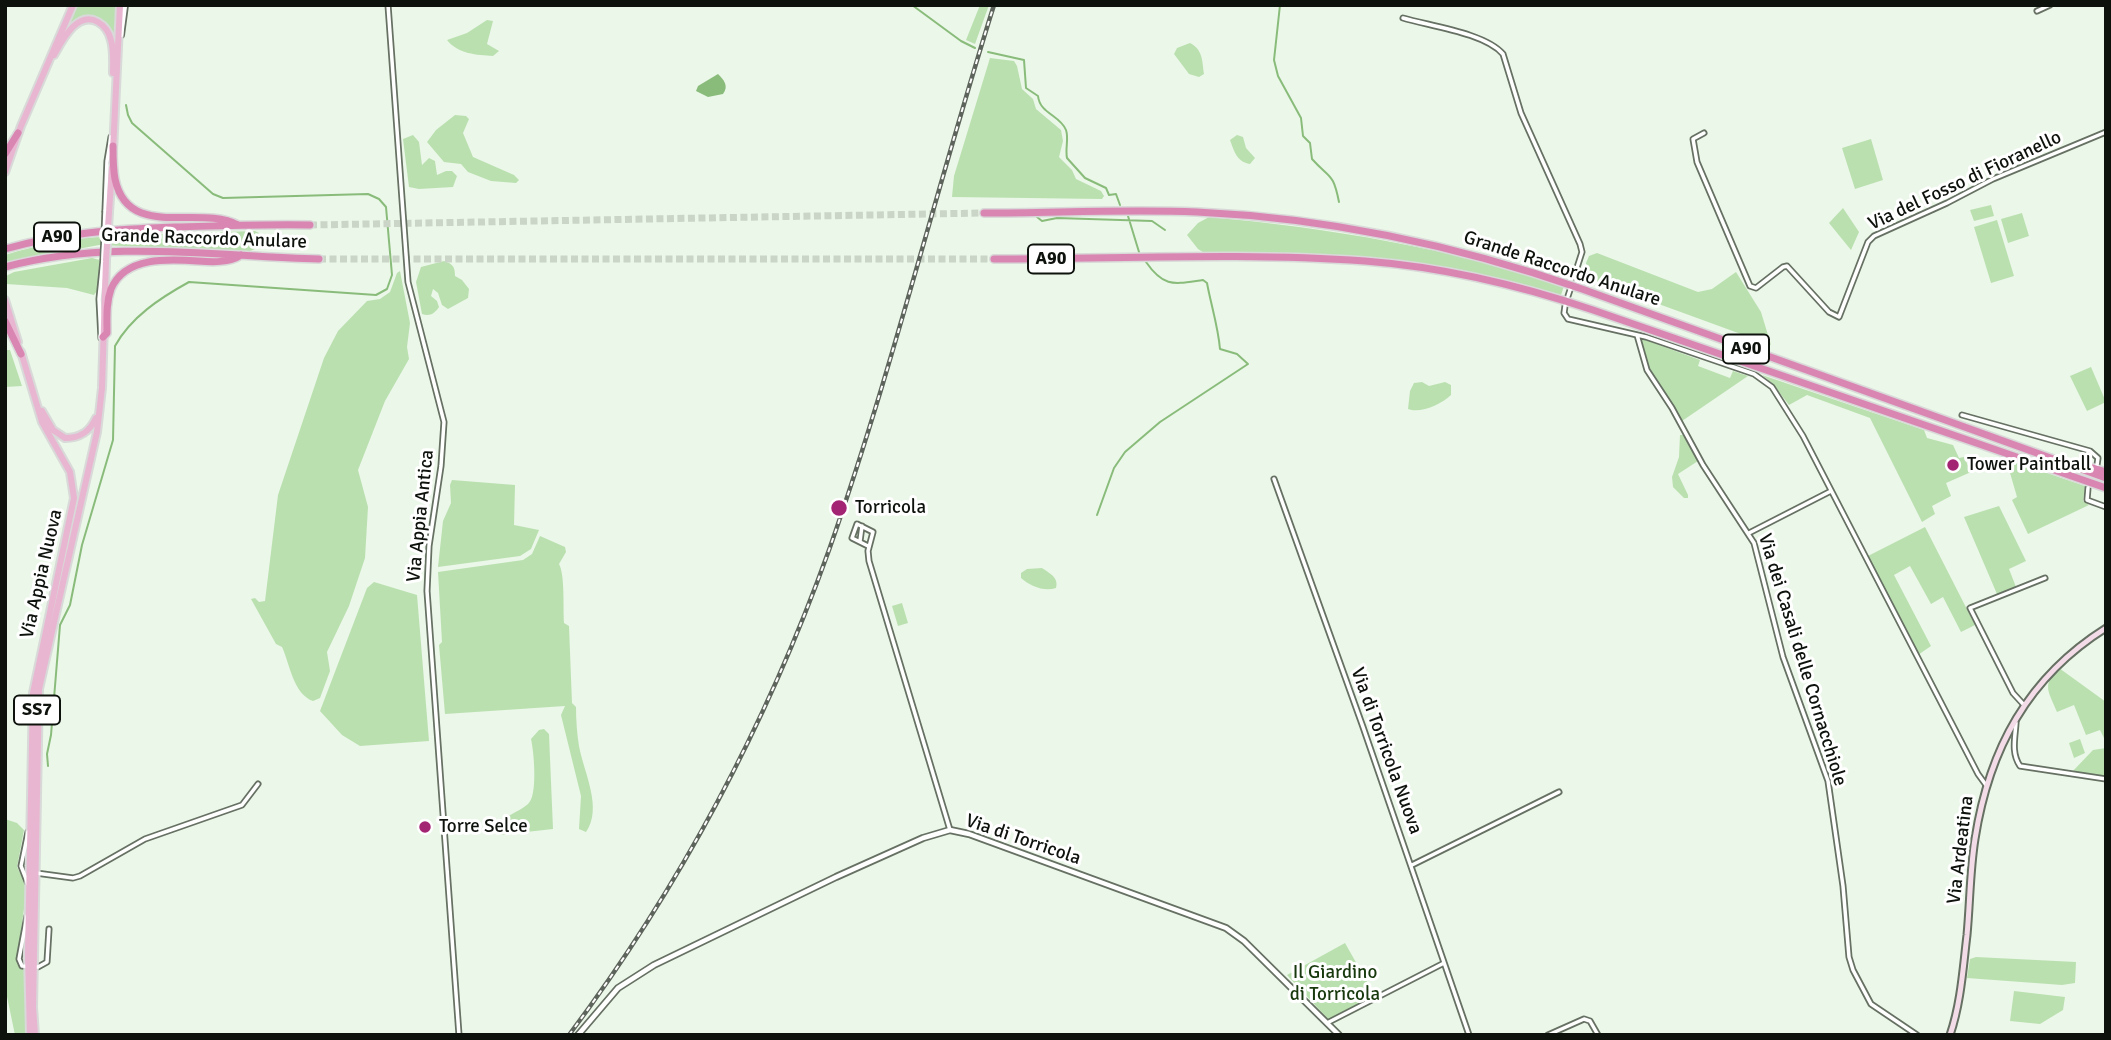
<!DOCTYPE html>
<html>
<head>
<meta charset="utf-8">
<style>
  body { margin:0 }
  #map { position:relative; width:2111px; height:1040px; overflow:hidden; background:#ebf7e8; font-family:Signika,sans-serif }
  canvas { display:block }
  .frame { position:absolute; inset:0; border:7px solid #0e120d; pointer-events:none }
</style>
</head>
<body>
<div id="map">
<canvas width="2111" height="1040"></canvas>
<div class="frame"></div>
</div>
<script>
const c = document.querySelector('canvas').getContext('2d');
c.lineJoin = 'round';
function paint(path, color) {
  c.fillStyle = color;
  c.fill(path, 'evenodd');
}
function strokePath(path, color, width, dash) {
  c.strokeStyle = color;
  c.lineWidth = width;
  c.lineCap = dash ? 'butt' : 'round';
  c.setLineDash(dash || []);
  c.stroke(path);
}
function drawText(font, color, halo, rows, align = 'center') {
  c.font = font + ' Signika,sans-serif';
  c.lineWidth = 6;
  c.setLineDash([]);
  c.textBaseline = 'middle';
  c.strokeStyle = halo;
  c.fillStyle = color;
  for (const [text, x, y, turn = 0] of rows) {
    c.save();
    c.translate(x, y);
    c.rotate((+turn || 0) * Math.PI / 180);
    c.textAlign = isNaN(turn) ? turn : align;
    if (halo) c.strokeText(text, 0, 0);
    c.fillText(text, 0, 0);
    c.restore();
  }
}
const green = new Path2D(`
  M77,5H116L115,37C101,16 91,9 68,25Z
  M980,5H989L975,44L966,40Z
  M487,20L493,21L487,44L499,51L493,56C477,55 458,54 447,40L467,33Z
  M1190,43C1203,50 1202,60 1204,74L1199,77L1189,74L1174,54L1177,48Z
  M990,58L1014,61L1017,66L1022,89L1033,99L1036,109L1061,130L1063,141L1059,157L1072,170L1076,179L1101,191L1104,196L1102,199L952,197L954,176Z
  M455,115L466,116L469,119L463,133L473,157L514,175L519,180L516,183L491,181L468,172L461,164L444,162L427,142L436,130Z
  M413,135L419,142L422,165L429,158L435,161L437,175L446,171H452L457,176L453,187L419,189L409,187L403,139Z
  M1237,135L1243,137L1246,148L1255,158L1250,164C1237,162 1234,151 1230,140Z
  M1871,139L1883,180L1855,189L1842,148Z
  M1991,205L1994,216L1974,221L1970,210Z
  M1843,208L1859,232L1851,250L1829,223Z
  M2022,213L2029,236L2008,243L2001,219Z
  M1209,217C1330,228 1449,248 1564,286L1561,295C1442,258 1330,254 1206,254L1198,249L1187,235L1198,223Z
  M1997,220L2014,276L1991,283L1974,227Z
  M255,231L259,233L255,237H249L250,243H256L260,247L250,251L99,245L5,263V255C40,244 79,236 115,237L120,235Z
  M1597,253L1698,292L1712,289L1736,272L1761,312L1771,345L1593,280L1587,274L1586,263L1589,256Z
  M92,258L100,260C102,270 101,288 94,295L67,288L6,284V276L14,272Z
  M444,261C453,264 455,267 455,276L462,280L469,289L468,298L448,309L442,305L438,293L433,289L431,296L437,301L439,307C435,313 430,317 422,314L416,282L421,267Z
  M400,271L410,323L407,347L409,359L385,401L358,470L368,507L365,558L349,606L327,652L330,671L320,698L313,701C293,694 290,664 282,647L276,644L251,599L255,598L259,602L265,601L278,495L324,358L338,331L367,301L380,299L390,292L397,273Z
  M1640,338L1700,360L1698,366L1730,378L1733,371L1748,376L1682,421L1647,368Z
  M5,350H10L22,386L5,387Z
  M2091,367L2106,402L2087,411L2070,376Z
  M1762,375L1924,430L1927,438L1953,445L1959,458L1964,457L1971,472L1946,483L1951,496L1932,506L1935,514L1922,522L1870,418L1807,395L1789,405L1772,383Z
  M1422,382L1429,386L1445,382L1451,385V395C1442,404 1420,414 1408,409L1410,391L1414,383Z
  M1680,435H1683L1698,461L1678,474L1688,495V498H1684L1673,487L1672,477L1679,457Z
  M2006,459L2085,486L2083,501L2089,505L2028,534L2012,500L2017,497Z
  M452,480L515,485L514,525L539,530L531,549L520,556L438,567L443,521L451,503L450,485Z
  M1999,506L2026,561L2009,569L2016,587L1997,594L1964,517Z
  M1925,527L1975,625L1961,632L1943,597L1931,604L1910,566L1894,575L1931,646L1918,655L1868,556Z
  M540,536L565,547L566,552L559,564C565,575 563,607 564,623L569,626L572,703L576,707C576,720 577,734 579,746C584,773 603,808 586,832L579,829L581,796L561,715L565,706L445,714L439,645L442,642L438,572L523,560L532,554Z
  M1042,568C1049,573 1059,577 1056,588C1044,592 1030,586 1021,578V573L1027,569Z
  M374,582L417,595L429,741L360,746L342,735L320,711L367,588Z
  M902,603L908,623L898,626L892,606Z
  M2059,668L2106,702V737L2104,738L2100,730L2086,735L2074,705L2057,712C2049,692 2041,685 2059,668Z
  M544,729L549,734L553,829L499,835L496,827C504,815 518,813 528,804C538,796 534,752 531,739L539,730Z
  M2080,739L2085,753L2074,758L2069,743Z
  M2106,748V777L2072,772L2093,750Z
  M5,819L17,823L24,830L17,867L26,885V894L17,961L18,965L24,970L26,1035H15L5,987Z
  M1345,943L1375,996L1329,1020L1287,975Z
  M1976,957L2076,962L2075,983L2062,985L1967,978L1970,959Z
  M2014,991L2065,997L2063,1010L2040,1024L2010,1021Z`);
const water = new Path2D(`
  M718,74C724,80 729,86 723,94L708,97L696,91L698,86Z`);
const stream = new Path2D(`
  M912,5L961,41L975,48
  M1280,5L1274,60L1278,76L1301,118L1303,136L1310,143L1312,159C1330,179 1333,172 1339,202
  M988,52L1024,60L1026,88L1038,96C1040,114 1060,115 1066,130C1069,139 1065,148 1067,158L1085,178L1106,188L1109,195L1116,194L1120,205
  M1128,216L1139,252
  M1037,217L1042,221L1057,218L1152,221L1165,230
  M1097,515L1114,468L1125,452L1160,422L1248,364L1237,354L1220,349C1218,326 1211,305 1207,283L1203,280C1174,284 1164,288 1146,262
  M48,766L47,754L51,735L60,625L70,605L82,545L113,440L115,346C131,317 160,298 189,282L376,295L387,289L392,275L386,207L379,199L368,194L223,198L213,194L132,123L128,115L126,105`);
const motorwayTunnel = new Path2D(`
  M310,225L984,213
  M319,259H994`);
const minor = new Path2D(`
  M388,5L408,282L444,422L441,466L429,546L427,591L459,1035
  M2037,11L2050,5
  M1403,18C1430,26 1485,33 1503,54L1521,113L1580,244L1582,252L1574,277
  M1704,133L1693,139L1697,162L1750,286L1756,288L1783,267L1787,266L1829,312L1839,317L1868,242L1874,236L1947,203L1993,179L2106,132
  M105,211L107,161L111,137
  M1568,296L1571,287
  M1565,306L1564,313L1568,319L1646,337L1684,350L1754,374L1772,387L1803,436L1978,774L1986,785
  M1637,335L1647,370L1672,408L1703,465L1754,543L1783,657L1828,781L1843,886L1849,957L1853,970L1871,1004L1917,1035
  M101,338L99,299L103,260
  M1962,415L2090,451L2098,458L2097,465
  M1274,479L1363,727L1469,1035
  M2088,488L2087,500L2106,507
  M1749,533L1831,491
  M860,541L862,526
  M868,546L852,538L857,524L873,532L868,551L869,561L950,830
  M2024,705L2013,693L1970,608L2045,578
  M2016,723C2015,738 2011,753 2020,766L2106,779
  M1412,865L1559,792
  M36,873L73,878L80,876L145,839L242,805L258,784
  M28,884L21,866L28,832
  M27,916L19,959L22,966L38,967L47,962L49,929
  M1327,1023L1444,963
  M1548,1035L1584,1019L1590,1021L1598,1035`);
const tertiary = new Path2D(`
  M121,35L125,5
  M578,1035L618,988L654,965L836,877L923,838L950,830L969,834L1226,928L1244,941L1339,1035`);
const secondary = new Path2D(`
  M1950,1035C1961,1003 1963,968 1967,935C1970,903 1970,870 1975,839C1989,749 2028,677 2106,628`);
const primary = new Path2D(`
  M54,55C62,41 77,10 98,22C105,26 109,32 111,40C114,50 113,62 113,73
  M113,151L120,5
  M5,172L21,126L73,5
  M109,212L112,168
  M5,300L18,342
  M21,352L42,422L70,472L74,498L33,693L28,954L30,1035
  M42,411L53,430L65,438C81,438 90,431 96,418
  M35,1035L33,1007L39,689L97,432L102,388L106,260`);
const motorway = new Path2D(`
  M113,146C113,157 113,169 115,179C128,241 199,204 238,225
  M5,154L18,133
  M984,213C1054,213 1126,209 1197,212C1327,218 1459,246 1582,289L2106,478
  M5,249C61,233 118,229 175,227C220,226 265,224 310,225
  M994,259C1117,259 1242,252 1365,261C1443,267 1519,285 1593,310L2106,488
  M5,267C111,239 212,256 319,259
  M5,321L21,354
  M103,337L107,333C107,318 106,303 111,289C125,256 169,259 198,261C212,262 229,263 241,255
  M2083,465L2106,472`);
const rail = new Path2D(`
  M569,1035C679,888 767,723 829,550C892,371 937,186 994,5`);
const minorBridge = new Path2D(`
  M103,260L105,211`);
const primaryBridge = new Path2D(`
  M106,260L109,212`);
const markers = [
  [1953,465,7,"#a42474"],
  [839,508,9,"#a42474"],
  [425,827,7,"#a42474"]
];
const shields = [
  [57,237,46],
  [1051,259,46],
  [1746,349,46],
  [37,710,46]
];
const shieldNames = [
  ["A90",57,237],
  ["A90",1051,259],
  ["A90",1746,349],
  ["SS7",37,710]
];
const streetNames = [
  ["Via del Fosso di Fioranello",1965,181,-25],
  ["Grande Raccordo Anulare",204,239,2],
  ["Grande Raccordo Anulare",1562,269,18],
  ["Via Appia Antica",421,516,-84],
  ["Via Appia Nuova",42,574,-77],
  ["Via dei Casali delle Cornacchiole",1802,660,73],
  ["Via di Torricola Nuova",1386,751,70],
  ["Via di Torricola",1023,840,19],
  ["Via Ardeatina",1961,850,-83]
];
const poiNames = [
  ["Tower Paintball",1967,465],
  ["Torricola",855,508],
  ["Torre Selce",439,827]
];
const parkNames = [
  ["Il Giardino",1335,973],
  ["di Torricola",1335,995]
];
paint(green, '#bae0b0');
paint(water, '#89bc7b');
strokePath(stream, '#89bc7b', 2);
strokePath(motorwayTunnel, '#cad5c7', 7, [7, 3.5]);
strokePath(minor, '#667063', 7);
strokePath(tertiary, '#667063', 8);
strokePath(secondary, '#667063', 9);
strokePath(primary, '#d8d9d8', 10);
strokePath(motorway, '#d8d9d8', 10);
strokePath(minor, '#fff', 3.5);
strokePath(tertiary, '#fff', 4.5);
strokePath(secondary, '#f4dbe8', 5);
strokePath(primary, '#e9b6d1', 6);
strokePath(motorway, '#da86b2', 7);
strokePath(rail, '#5d645b', 4.5);
strokePath(rail, '#fff', 2, [5]);
strokePath(minorBridge, '#667063', 7, []);
strokePath(primaryBridge, '#d8d9d8', 10, []);
strokePath(minorBridge, '#fff', 3.5);
strokePath(primaryBridge, '#e9b6d1', 6);
for (const [x, y, r, color] of markers) {
  const dot = new Path2D();
  dot.arc(x, y, r, 0, 2 * Math.PI);
  c.fillStyle = color;
  c.fill(dot);
  strokePath(dot, '#fff', 2.5);
}
for (const [x, y, w] of shields) {
  const box = new Path2D();
  box.roundRect(x - w / 2, y - 14.5, w, 29, 5);
  c.fillStyle = '#fff';
  c.fill(box);
  strokePath(box, '#0e120d', 2);
}
drawText('bold 18px', '#0e120d', null, shieldNames);
drawText('19px', '#0e120d', '#fff', streetNames);
drawText('19px', '#0e120d', '#fff', poiNames, 'left');
drawText('19px', '#18390d', '#fff', parkNames);
</script>
</body>
</html>
